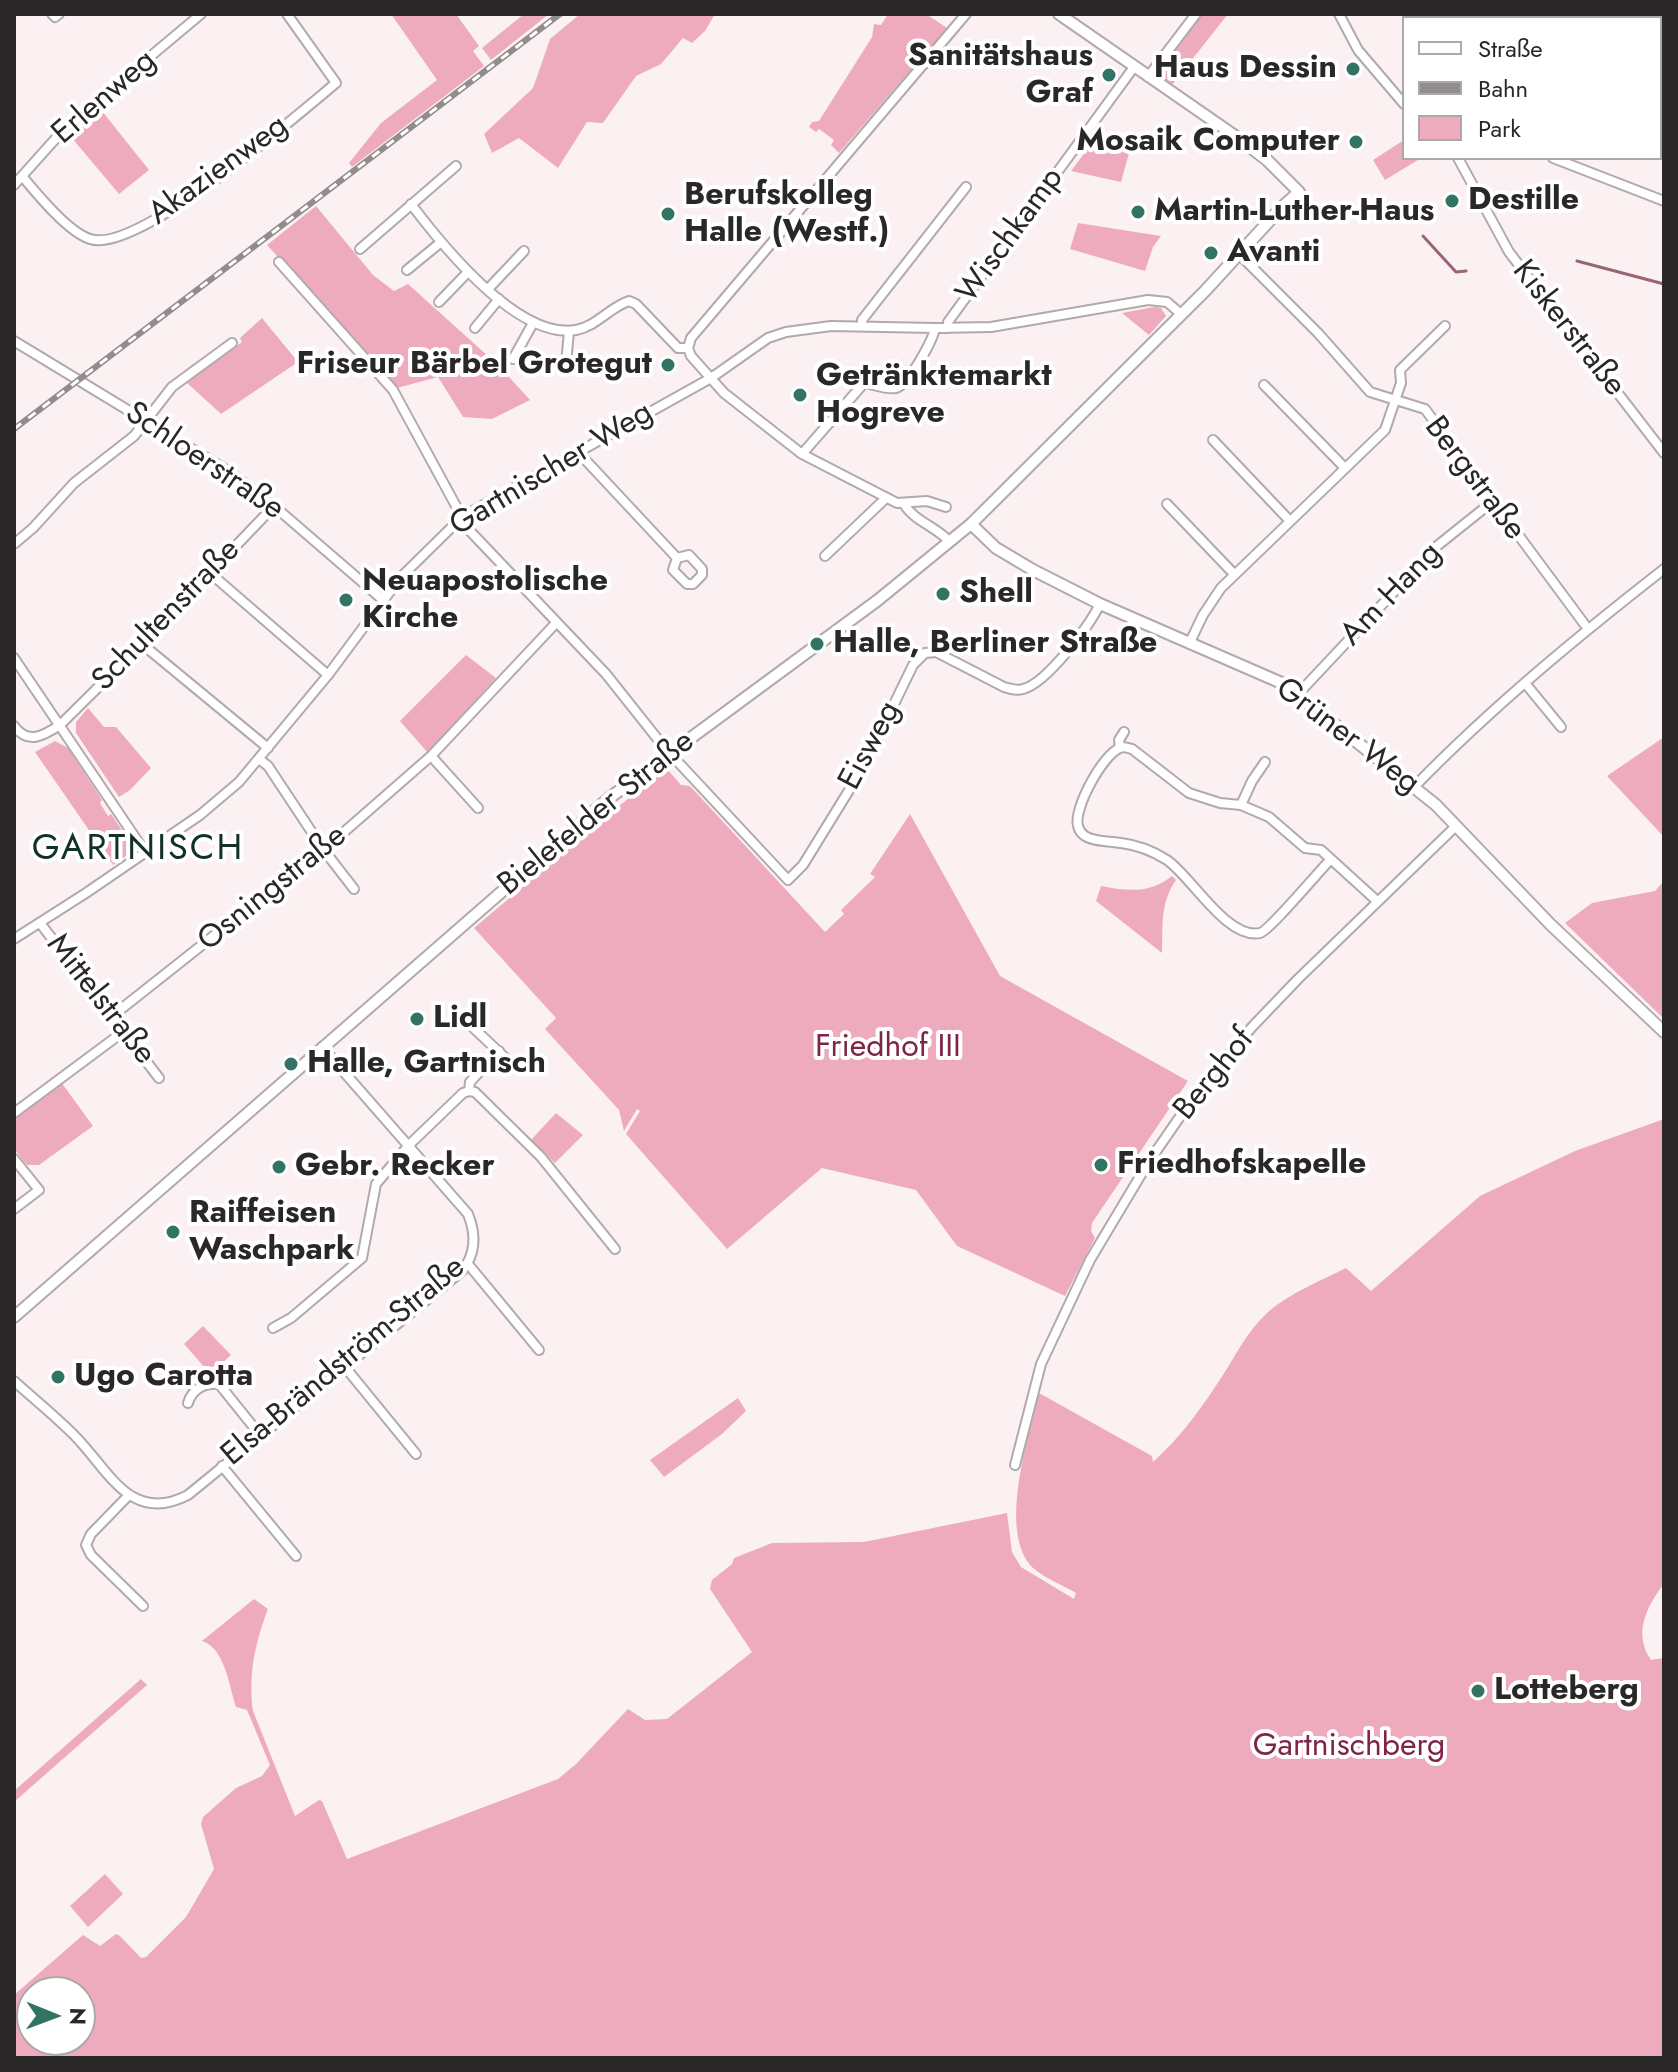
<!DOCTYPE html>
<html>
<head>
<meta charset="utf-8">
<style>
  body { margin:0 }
  #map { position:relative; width:1678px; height:2072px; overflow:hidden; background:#fbf1f3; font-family:Jost,sans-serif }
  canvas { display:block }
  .frame { position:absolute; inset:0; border:16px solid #2a2728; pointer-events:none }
  .legend { position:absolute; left:1402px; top:16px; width:260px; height:144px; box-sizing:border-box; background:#fff; border:2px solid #aaa9a9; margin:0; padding:10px 14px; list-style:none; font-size:24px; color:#2a2728 }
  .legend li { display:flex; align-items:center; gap:16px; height:40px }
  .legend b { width:40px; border:2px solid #aaa9a9 }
  .north { position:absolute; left:16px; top:1976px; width:80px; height:80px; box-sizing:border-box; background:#fff; border:2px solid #aaa9a9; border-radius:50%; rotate:91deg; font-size:22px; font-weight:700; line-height:32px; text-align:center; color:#2a2728 }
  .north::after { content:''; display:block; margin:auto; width:28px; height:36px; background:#327363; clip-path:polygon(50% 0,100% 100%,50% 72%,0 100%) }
</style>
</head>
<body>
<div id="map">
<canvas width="1678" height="2072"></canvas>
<div class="frame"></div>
<ul class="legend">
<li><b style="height:10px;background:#fff"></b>Straße</li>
<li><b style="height:10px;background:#928c8d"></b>Bahn</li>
<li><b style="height:22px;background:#eeabbe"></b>Park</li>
</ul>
<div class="north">N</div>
</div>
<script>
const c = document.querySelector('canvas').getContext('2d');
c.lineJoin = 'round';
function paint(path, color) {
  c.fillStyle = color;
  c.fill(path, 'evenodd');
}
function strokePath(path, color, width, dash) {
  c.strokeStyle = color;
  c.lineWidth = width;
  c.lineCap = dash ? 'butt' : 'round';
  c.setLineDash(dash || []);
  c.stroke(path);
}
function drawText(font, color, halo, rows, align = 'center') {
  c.font = font + ' Jost,sans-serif';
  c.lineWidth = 8;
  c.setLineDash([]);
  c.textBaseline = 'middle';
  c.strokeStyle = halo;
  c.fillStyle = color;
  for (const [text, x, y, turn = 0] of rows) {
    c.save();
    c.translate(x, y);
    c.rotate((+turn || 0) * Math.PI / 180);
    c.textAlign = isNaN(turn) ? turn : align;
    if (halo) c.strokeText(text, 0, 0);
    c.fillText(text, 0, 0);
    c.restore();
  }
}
const green = new Path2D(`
  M391,14H456L479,46L473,51L484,66L352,167L349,163L381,123L437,80Z
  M524,14H549L491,60L482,48Z
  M580,14H715L705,31L692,43L683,38L661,64L636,76L603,123L587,122L558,168L519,138L492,153L484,134L533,88L550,39Z
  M888,14H926L947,28L839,153L831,145L834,140L819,129L816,132L809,127L812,122L819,121L872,37L874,24L881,25Z
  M1202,14H1228L1172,85L1156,74Z
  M102,111L149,170L119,194L71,137Z
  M1096,138L1105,144L1131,146L1121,182L1071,171Z
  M1404,140V158L1418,160L1385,180L1373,160Z
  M316,206L373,275L394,291L408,284L499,366L530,400L492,419L463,417L438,377L397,388L267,245Z
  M1078,223L1161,236L1153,247L1145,271L1070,249Z
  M1154,307L1161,308L1166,316L1149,335L1122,313Z
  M262,318L298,362L221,414L185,381L242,342L240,338Z
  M466,655L496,678L428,753L400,721Z
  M88,708L104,727H116L151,768L130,790L119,797L76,733V722Z
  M1664,737V837L1607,776Z
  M55,741L68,748L102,800L100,803L108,816L111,814L129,841L126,856L113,865L35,752Z
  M667,769L681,785L690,786L825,932L844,914L841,910L875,877L870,874L910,814L1000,976L1188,1081L1092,1223L1091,1231L1095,1238L1065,1296L957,1246L916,1190L822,1168L727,1249L626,1134L640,1111L637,1109L624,1131L619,1110L545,1029L556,1018L474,928L611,812Z
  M1172,876L1176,880C1160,903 1163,925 1162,953L1096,901L1101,886C1127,891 1150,894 1172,876Z
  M1664,881V1019L1565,923L1592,903L1655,891Z
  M61,1082L93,1126L39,1165H27L14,1149V1118Z
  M556,1113L583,1135L555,1163L531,1140Z
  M1664,1119V1584C1646,1607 1633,1634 1651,1660L1664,1658V2058H14V1995L83,1935L100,1946L116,1934L120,1936L141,1958L146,1957L186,1917L214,1869L201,1824L203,1817L236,1788L262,1776L270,1765L247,1710L236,1707C229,1686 225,1648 202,1641L254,1599L268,1609C255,1643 248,1675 253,1711L295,1816L319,1800L322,1801L347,1859L558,1779L576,1764L628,1709L645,1720L667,1719L752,1652L710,1589L712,1580L732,1564L734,1558L772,1543L864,1542L1007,1513L1012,1552L1021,1567L1074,1599L1076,1593C1063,1585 1044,1578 1033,1568C997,1532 1029,1436 1039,1393L1152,1456L1153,1462C1181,1437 1203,1406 1223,1375C1237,1353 1247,1332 1266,1314C1286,1295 1320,1281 1346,1268L1371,1291L1480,1196L1575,1151ZM32,1992H80V2040H32Z
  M203,1326L231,1355L219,1366L220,1378H214L184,1344Z
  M738,1398L746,1411L722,1434L664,1477L650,1460Z
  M141,1679L147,1685L14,1802V1791Z
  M105,1874L123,1894L88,1927L70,1906Z`);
const stream = new Path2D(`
  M1423,236L1456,272L1466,271
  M1577,261L1664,284`);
const minor = new Path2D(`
  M52,14L55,17L59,14
  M1339,14L1358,50L1404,104
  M1536,14L1546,18
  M1430,18V14
  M1641,18L1642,14
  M1148,77L1196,14
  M1660,105L1664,106
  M1458,158L1509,252L1664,453
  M1553,158L1664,201
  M22,176C37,194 68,232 90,239C137,255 296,116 336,83L287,14
  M14,185L66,127L201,14
  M411,204C442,245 518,340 576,330C597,326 610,307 629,301L636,304L678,348H688
  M360,249L456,166
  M1239,254L1318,333L1370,392L1425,409L1588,629
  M279,262L393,390L469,530L606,674L664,747L788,880L803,865L864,766L913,665L925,653L936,652L1004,687C1011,689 1016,691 1023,689C1047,683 1089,626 1100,604
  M407,270L440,243
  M488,289L524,251
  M439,302L468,272
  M862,325V320L966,187
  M475,328L499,299
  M948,328V322L1134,67
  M14,341L228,471L274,506L383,600
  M688,348L691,338L966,14
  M688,348L691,356L724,393L802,454L897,503L927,501L946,507
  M513,359L533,323
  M566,364L569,331
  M1264,385L1344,467
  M1213,440L1289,520
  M578,452L677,558
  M802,454L864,383C874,384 886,390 896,388C908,386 933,340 935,328
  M904,504C914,521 937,527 950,542
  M1167,504L1234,574
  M14,544L33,528L74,483L134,436L172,387L232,343
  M689,555L702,569V575L693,584H687L673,570L677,558Z
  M825,556L886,498
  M210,573L328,675
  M1190,642L1203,615L1221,588L1385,430L1401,383L1400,370L1445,326
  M142,644L268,748
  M14,658L145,852
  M1525,683L1561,727
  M1298,694L1437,546L1492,502
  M14,726C28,745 43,736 60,725L142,644L274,506
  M1120,748L1119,740L1124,732
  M431,756L478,808
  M259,759L268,766L323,849L354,889
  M1415,786C1492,707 1577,637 1664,569
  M1241,805L1252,781L1265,762
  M1331,859C1320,870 1269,931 1260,933C1227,940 1191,876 1167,860C1153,851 1137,845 1121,843C1110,841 1094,842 1085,836C1082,834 1079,830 1078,826C1073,809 1103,754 1120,748C1124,746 1127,748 1132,749L1189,793L1220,803L1241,805L1269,817L1305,848L1321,850L1377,901
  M40,923L159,1078
  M14,939L86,893L200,815L239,782L328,675L400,578L462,517L711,378L768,338L786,332L831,326L935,328L991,327L1148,300L1167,302L1181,314
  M111,1017L336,839L431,756L556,623
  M465,1020L516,1068
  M469,1091L475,1092L541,1157L615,1249
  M14,1113L123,1032
  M14,1159L39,1190L14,1209
  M468,1264L539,1350
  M273,1328L291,1318L362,1258L376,1184L409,1145L463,1093L469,1091L470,1082L499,1051
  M345,1367L416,1454
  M14,1381C34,1399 55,1416 74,1435C109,1470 130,1525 188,1495L462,1271C476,1254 476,1234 468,1214L322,1047
  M188,1403C192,1389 205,1382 219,1384L260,1435
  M1015,1465L1041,1364L1090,1260L1148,1163L1199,1089L1252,1027L1298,979L1456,826
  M222,1466L296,1556
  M128,1496L91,1534L86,1545L91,1555L143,1606`);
const tertiary = new Path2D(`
  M971,524L996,548L1033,570L1100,604L1284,684L1436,805L1550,924L1664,1032
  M14,1317L608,799L878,600L971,524L1205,291L1282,207L1299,192L1267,160L1238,138L1059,14`);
const rail = new Path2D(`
  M14,429L560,14`);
const markers = [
  [1353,69,8,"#327363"],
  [1109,75,8,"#327363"],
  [1356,142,8,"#327363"],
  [1452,201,8,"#327363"],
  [1138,212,8,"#327363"],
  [668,214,8,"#327363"],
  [1211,253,8,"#327363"],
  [668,365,8,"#327363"],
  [800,395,8,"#327363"],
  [943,594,8,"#327363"],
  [346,600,8,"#327363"],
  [817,644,8,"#327363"],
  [417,1019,8,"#327363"],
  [291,1064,8,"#327363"],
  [1101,1165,8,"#327363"],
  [279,1167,8,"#327363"],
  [173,1232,8,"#327363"],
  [58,1377,8,"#327363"],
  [1478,1691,8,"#327363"]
];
const poiNames = [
  ["Sanitätshaus",1093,57,"right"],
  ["Graf",1093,94,"right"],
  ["Haus Dessin",1337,69,"right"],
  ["Mosaik Computer",1340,142,"right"],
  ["Berufskolleg",684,196],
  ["Halle (Westf.)",684,233],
  ["Destille",1468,201],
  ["Martin-Luther-Haus",1154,212],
  ["Avanti",1227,253],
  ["Friseur Bärbel Grotegut",652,365,"right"],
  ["Getränktemarkt",816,377],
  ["Hogreve",816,414],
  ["Neuapostolische",362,582],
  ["Kirche",362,619],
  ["Shell",959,594],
  ["Halle, Berliner Straße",833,644],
  ["Lidl",433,1019],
  ["Halle, Gartnisch",307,1064],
  ["Friedhofskapelle",1117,1165],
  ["Gebr. Recker",295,1167],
  ["Raiffeisen",189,1214],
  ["Waschpark",189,1251],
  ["Ugo Carotta",74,1377],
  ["Lotteberg",1494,1691]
];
const streetNames = [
  ["Erlenweg",105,98,-41],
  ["Akazienweg",219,171,-36],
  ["Wischkamp",1011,236,-54],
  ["Kiskerstraße",1568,329,52],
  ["Schloerstraße",204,462,34],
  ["Gartnischer Weg",552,470,-31],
  ["Bergstraße",1474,479,53],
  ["Am Hang",1392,595,-46],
  ["Schultenstraße",167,616,-46],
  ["Grüner Weg",1347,737,37],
  ["Eisweg",871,746,-62],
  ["Bielefelder Straße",597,814,-39],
  ["Osningstraße",273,889,-39],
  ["Mittelstraße",100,1000,52],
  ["Berghof",1215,1075,-51],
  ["Elsa-Brändström-Straße",344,1362,-40]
];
const parkNames = [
  ["Friedhof III",888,1048],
  ["Gartnischberg",1349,1747]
];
const quarterNames = [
  ["GARTNISCH",138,850]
];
paint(green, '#eeabbe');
strokePath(stream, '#996574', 3);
strokePath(minor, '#b2a9ab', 12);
strokePath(tertiary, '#b2a9ab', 14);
strokePath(minor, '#fff', 8);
strokePath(tertiary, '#fff', 10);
strokePath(rail, '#928c8d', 6);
strokePath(rail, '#fff', 3, [9]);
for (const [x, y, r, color] of markers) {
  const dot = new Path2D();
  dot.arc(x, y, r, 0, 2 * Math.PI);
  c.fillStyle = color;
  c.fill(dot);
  strokePath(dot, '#fff', 3);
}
drawText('bold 32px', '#2a2728', '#fff', poiNames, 'left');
drawText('32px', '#2a2728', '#fff', streetNames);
drawText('32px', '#7e2547', '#fff', parkNames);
c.letterSpacing = '2px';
drawText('36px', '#113129', '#fff', quarterNames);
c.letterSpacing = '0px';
</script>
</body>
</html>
